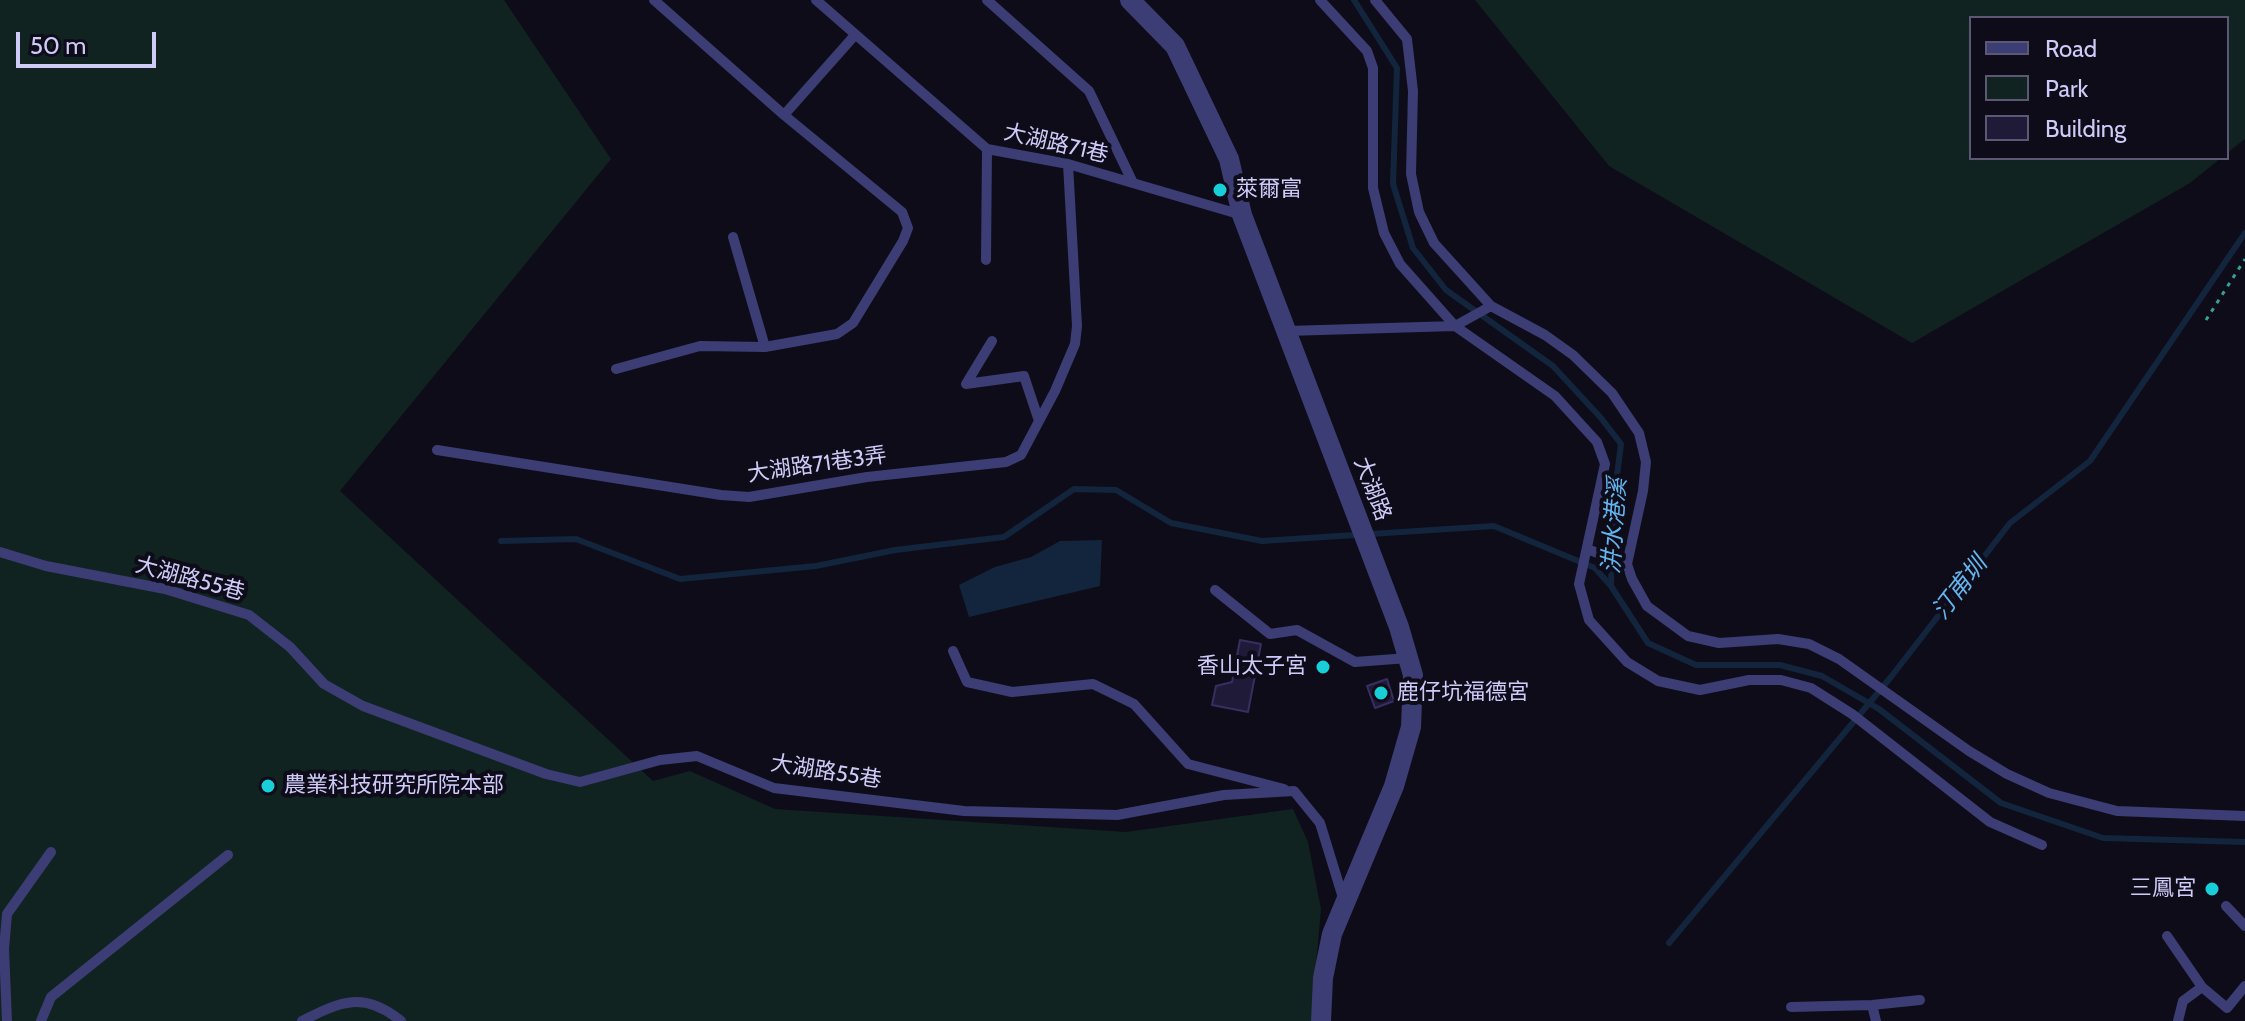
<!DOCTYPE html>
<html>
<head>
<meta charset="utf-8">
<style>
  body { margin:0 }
  #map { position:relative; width:2245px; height:1021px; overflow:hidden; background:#0e0c19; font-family:Cabin,sans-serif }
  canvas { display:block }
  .legend { position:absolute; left:1969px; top:16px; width:260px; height:144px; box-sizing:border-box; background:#0e0c19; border:2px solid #5b5873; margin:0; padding:10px 14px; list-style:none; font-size:24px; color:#cecbf9 }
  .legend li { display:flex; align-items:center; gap:16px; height:40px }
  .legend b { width:40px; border:2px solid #5b5873 }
  .scale { position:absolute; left:16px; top:32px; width:140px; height:36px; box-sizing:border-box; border:4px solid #cecbf9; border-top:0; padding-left:10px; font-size:24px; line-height:28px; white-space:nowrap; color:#cecbf9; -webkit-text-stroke:6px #0e0c19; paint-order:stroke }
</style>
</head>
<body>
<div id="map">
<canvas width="2245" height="1021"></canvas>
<ul class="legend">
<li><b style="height:10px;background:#3c3d74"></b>Road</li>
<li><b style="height:22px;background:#102321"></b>Park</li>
<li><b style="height:22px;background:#1f1a38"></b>Building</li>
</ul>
<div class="scale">50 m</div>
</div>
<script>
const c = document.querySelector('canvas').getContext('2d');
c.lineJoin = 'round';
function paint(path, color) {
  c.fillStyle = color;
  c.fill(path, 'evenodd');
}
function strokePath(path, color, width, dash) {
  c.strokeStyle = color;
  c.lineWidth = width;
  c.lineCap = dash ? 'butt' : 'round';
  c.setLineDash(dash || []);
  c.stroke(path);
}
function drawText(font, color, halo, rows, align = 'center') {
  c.font = font + ' Cabin,"Noto Sans TC",sans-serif';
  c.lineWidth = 8;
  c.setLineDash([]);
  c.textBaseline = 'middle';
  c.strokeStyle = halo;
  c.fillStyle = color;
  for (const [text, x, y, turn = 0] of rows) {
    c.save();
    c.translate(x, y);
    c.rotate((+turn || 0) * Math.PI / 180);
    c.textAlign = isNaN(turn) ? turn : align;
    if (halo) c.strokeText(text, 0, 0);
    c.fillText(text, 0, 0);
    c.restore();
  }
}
const green = new Path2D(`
  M0,0H504L611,159L340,491L653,781L690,771L775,809L1126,832L1293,809L1308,842L1321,909L1311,1021H0Z
  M1475,0H2245V139L2227,153V18H1971V158H2221L2190,183L1912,343L1609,166Z`);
const water = new Path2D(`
  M1102,540L1100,586L969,617L959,585L995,567L1031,557L1060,541Z`);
const stream = new Path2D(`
  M1354,0L1397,68L1393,184L1413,248L1446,290L1553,366L1601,418L1621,444L1613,507L1611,586L1648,643L1696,665H1780L1822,676L1879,709L2001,803L2103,838L2245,842
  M501,541L576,539L680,579L816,566L895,550L1004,537L1074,489L1116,490L1171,523L1262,541L1494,526L1595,568L1611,586
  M1669,943L1891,677L2010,523L2090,461L2245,233`);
const building = new Path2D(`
  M1240,640L1261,644L1248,712L1212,705L1216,686L1232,682Z
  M1387,679L1394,701L1375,708L1367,686Z`);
const path = new Path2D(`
  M2206,320L2245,259`);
const service = new Path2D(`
  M816,0L987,149L1068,164L1242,215
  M987,0L1089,91L1133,183
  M1320,0L1367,51L1373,68V188L1384,233L1400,264L1455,326L1555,396L1597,442L1605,464L1579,584L1589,620L1627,662L1658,681L1700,690L1749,680H1781L1811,688L1852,714L1990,822L2042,845
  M1375,0L1407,39L1413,91L1411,174L1419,212L1434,243L1491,306L1545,335L1573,355L1612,393L1639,433L1646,462L1643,491L1627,564L1632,579L1647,606L1688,636L1719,643L1778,639L1809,644L1839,659L1969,751L2007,774L2049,793L2117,811L2245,816
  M784,115L855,35
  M733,237L765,347
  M986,260L987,149
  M1287,331L1455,326L1491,306
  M992,341L966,384L1024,376L1039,421
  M616,369L700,346L765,347L837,334L853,323L903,241L908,228L902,212L784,115L654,0
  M437,450L721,495L749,497L867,477L1006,462L1021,455L1055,391L1075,344L1077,326L1068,164
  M1587,549L1627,564
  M0,552L46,566L165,589L249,615L290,647L324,684L363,706L546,774L580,782L660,760L697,756L774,788L964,811L1117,815L1224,795L1294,791L1320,823L1344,901
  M1215,590L1270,634L1297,630L1355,662L1408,658
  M953,651L967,682L1012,692L1093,684L1134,704L1188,764L1284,789
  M2226,906L2245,926
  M2167,936L2202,987L2183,1001L2178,1021
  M2202,987L2227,1008L2245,986
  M1872,1005L1876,1021
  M1791,1007L1872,1005L1920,1000
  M7,1021L4,949L7,914L51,852
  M41,1021L51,997L228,855
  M302,1021C341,1001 364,991 401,1021`);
const tertiary = new Path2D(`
  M1130,0L1175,46L1229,159L1242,215L1399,627L1413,675L1411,727L1394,786L1332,934L1323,978L1321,1021`);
const markers = [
  [1220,190,8,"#18ced8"],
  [1323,667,8,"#18ced8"],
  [1381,693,8,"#18ced8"],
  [268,786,8,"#18ced8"],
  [2212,889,8,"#18ced8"]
];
const streetNames = [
  ["大湖路71巷",1056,144,13],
  ["大湖路71巷3弄",817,465,-8],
  ["大湖路",1372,489,69],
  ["大湖路55巷",190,579,15],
  ["大湖路55巷",826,772,9]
];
const poiNames = [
  ["萊爾富",1236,190],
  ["香山太子宮",1307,667,"right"],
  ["鹿仔坑福德宮",1397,693],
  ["農業科技研究所院本部",284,786],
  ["三鳳宮",2196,889,"right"]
];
const waterNames = [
  ["汫水港溪",1615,526,-86],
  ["汀甫圳",1960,588,-52]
];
paint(green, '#102321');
paint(water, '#12253d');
strokePath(stream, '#12253d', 6);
paint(building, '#1f1a38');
strokePath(building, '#372f62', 2);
strokePath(path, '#389f95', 3, [4, 6]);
strokePath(service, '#3c3d74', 10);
strokePath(tertiary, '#3c3d74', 20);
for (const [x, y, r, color] of markers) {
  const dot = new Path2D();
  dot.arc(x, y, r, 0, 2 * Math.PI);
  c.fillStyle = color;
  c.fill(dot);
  strokePath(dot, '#0e0c19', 3);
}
drawText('22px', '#cecbf9', '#0e0c19', streetNames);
drawText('22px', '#cecbf9', '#0e0c19', poiNames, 'left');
drawText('italic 24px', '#64b4ee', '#0e0c19', waterNames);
</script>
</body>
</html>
